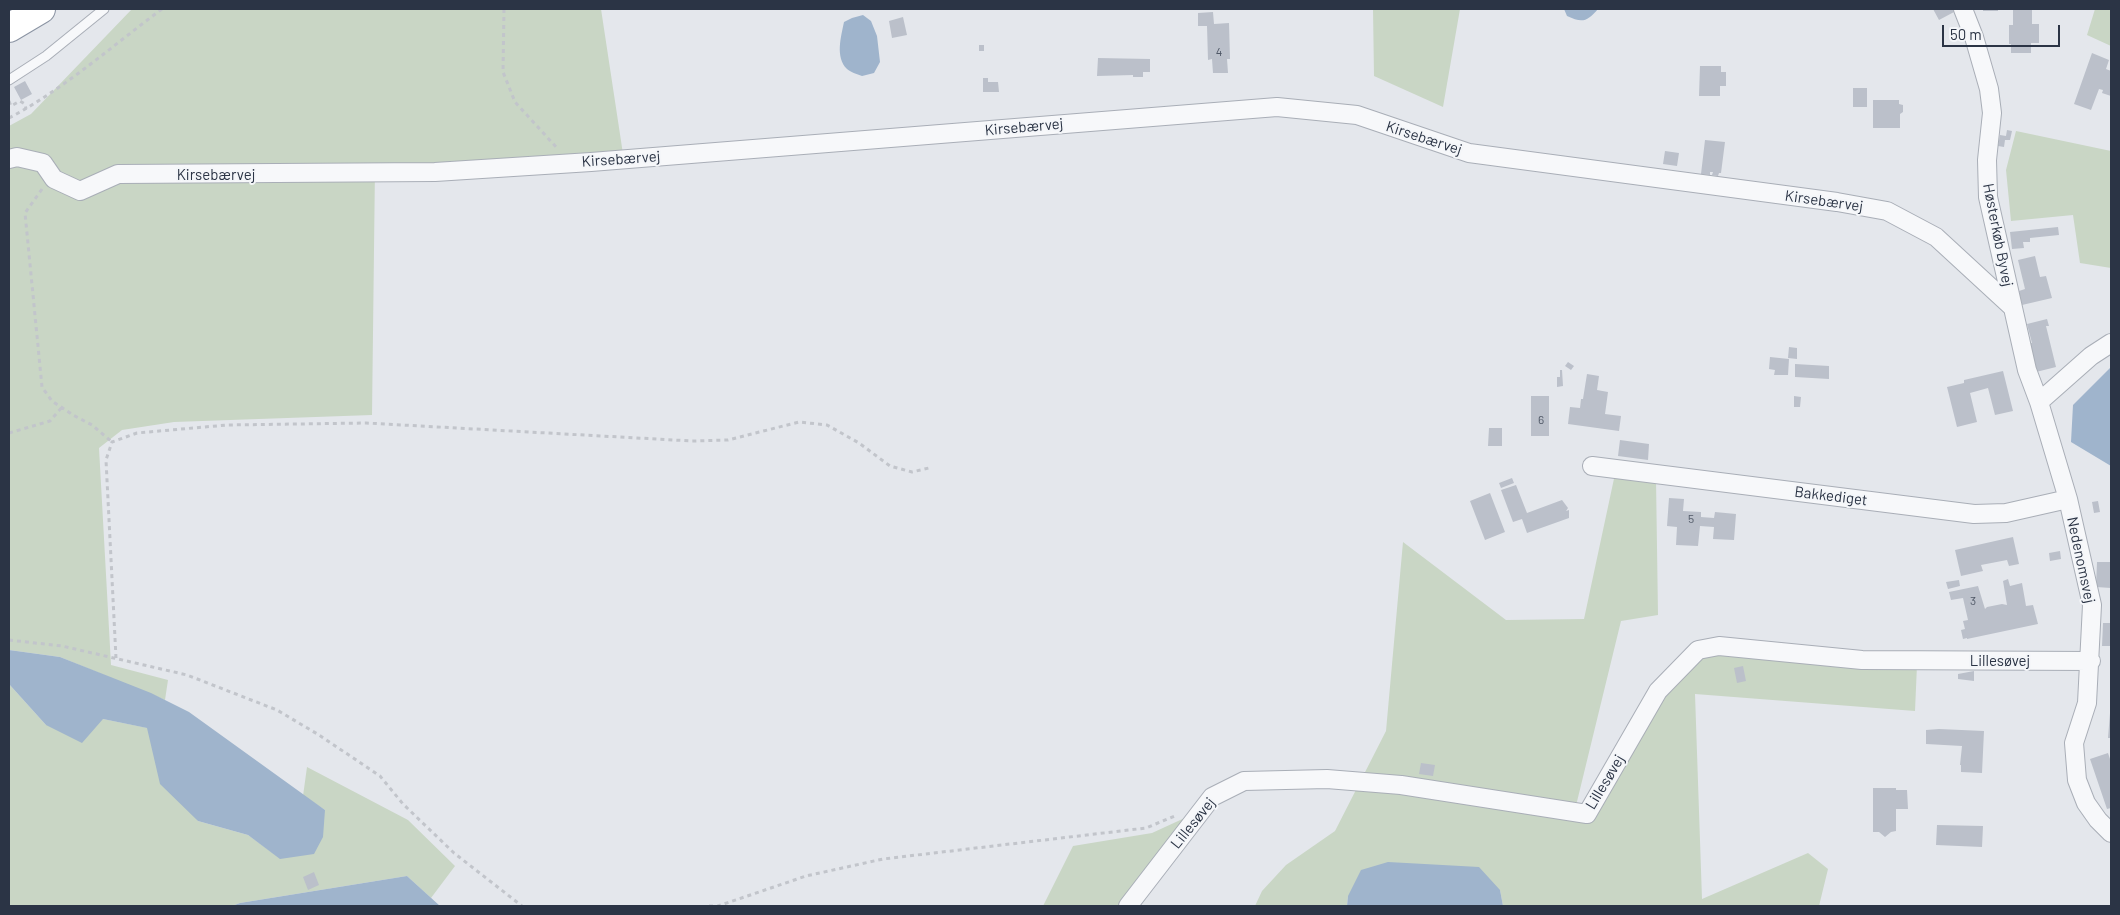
<!DOCTYPE html>
<html>
<head>
<meta charset="utf-8">
<style>
  body { margin:0 }
  #map { position:relative; width:2120px; height:915px; overflow:hidden; background:#e4e7ec; font-family:Barlow,sans-serif }
  canvas { display:block }
  .frame { position:absolute; inset:0; border:10px solid #2b3445; pointer-events:none }
  .scale { position:absolute; left:1942px; top:25px; width:118px; height:22px; box-sizing:border-box; border:2px solid #2b3445; border-top:0; padding-left:6px; font-size:15px; line-height:18px; white-space:nowrap; color:#2b3445; -webkit-text-stroke:4px #f4f6f9; paint-order:stroke }
</style>
</head>
<body>
<div id="map">
<canvas width="2120" height="915"></canvas>
<div class="frame"></div>
<div class="scale">50 m</div>
</div>
<script>
const c = document.querySelector('canvas').getContext('2d');
c.lineJoin = 'round';
function paint(path, color) {
  c.fillStyle = color;
  c.fill(path, 'evenodd');
}
function strokePath(path, color, width, dash) {
  c.strokeStyle = color;
  c.lineWidth = width;
  c.lineCap = dash ? 'butt' : 'round';
  c.setLineDash(dash || []);
  c.stroke(path);
}
function drawText(font, color, halo, rows, align = 'center') {
  c.font = font + ' Barlow,sans-serif';
  c.lineWidth = 4;
  c.setLineDash([]);
  c.textBaseline = 'middle';
  c.strokeStyle = halo;
  c.fillStyle = color;
  for (const [text, x, y, turn = 0] of rows) {
    c.save();
    c.translate(x, y);
    c.rotate((+turn || 0) * Math.PI / 180);
    c.textAlign = isNaN(turn) ? turn : align;
    if (halo) c.strokeText(text, 0, 0);
    c.fillText(text, 0, 0);
    c.restore();
  }
}
const green = new Path2D(`
  M132,9H601L623,154L375,167L372,415L174,422L122,430L99,448L111,665L168,680L165,700L60,657L9,650V126L31,114Z
  M1373,9H1460L1443,107L1374,76Z
  M2095,9H2111V46L2087,35Z
  M2016,131L2111,151V268L2080,263L2073,215L2011,221L2006,170Z
  M1615,474L1656,479L1658,615L1621,621L1573,818L1662,695L1701,656L1721,652L1917,665L1915,711L1695,694L1702,899L1808,853L1828,869L1819,906H1503L1500,890L1348,896L1347,906H1255L1262,891L1286,865L1335,831L1386,731L1403,542L1506,620L1584,619Z
  M9,684L46,725L103,719L148,728L153,746L198,821L248,835L280,858L325,810L303,796L307,767L408,820L455,866L431,898L407,876L240,903L232,906H9Z
  M1189,816L1120,906H1043L1073,846L1152,833Z`);
const water = new Path2D(`
  M1564,9H1598C1587,22 1582,23 1567,16Z
  M863,15L871,21L877,36L880,62L874,73L862,76C857,74 850,72 847,69C835,57 841,37 844,22L852,18Z
  M2111,367V466L2071,442L2073,405Z
  M9,650L60,657L151,693L189,712L325,810L323,837L314,854L280,859L248,835L198,821L160,784L147,728L103,719L82,743L46,725L9,684Z
  M1388,862L1479,867L1500,890L1503,906H1347L1348,896L1361,870Z
  M407,876L440,906H232L240,903Z`);
const building = new Path2D(`
  M1933,9H1953L1954,12L1939,20Z
  M1983,9H1998V11H1983Z
  M2013,9H2032V24H2039V43H2031V53H2011V44H2009V25H2013Z
  M1213,12L1214,24L1229,23L1230,59H1227L1228,73H1213L1212,59L1208,60L1207,26H1198V13Z
  M903,17L907,35L892,38L889,21Z
  M979,45H984V51H979Z
  M2092,53L2109,60L2106,69L2111,71V96L2102,93L2103,90L2099,89L2091,110L2074,104Z
  M1098,58L1150,59V72H1143V77H1133V75L1097,76Z
  M1700,66H1721V72H1726V86H1720V96H1699Z
  M983,78H988V82H998L999,92H983Z
  M25,81L32,94L21,100L14,87Z
  M1853,88H1867V107H1853Z
  M1873,100H1899V104L1903,105V112L1900,114V128H1873Z
  M2007,130L2012,131L2010,140H2005L2004,147L1998,146L2000,135L2006,136Z
  M1705,140L1725,142L1721,173H1719L1718,176L1712,175L1713,172H1710V175L1701,174Z
  M1665,151L1679,153L1677,166L1663,164Z
  M2058,227L2059,235L2030,238V242H2023L2024,248L2012,249L2010,232Z
  M2035,256L2040,277L2046,276L2052,298L2022,305L2019,291L2025,289L2018,260Z
  M2047,319L2049,326H2046L2056,367L2036,372L2029,343H2032L2027,324Z
  M1789,347L1797,348V359L1788,358Z
  M1770,357L1789,359L1788,375H1774L1775,370L1769,369Z
  M1568,362L1574,366L1571,370L1565,366Z
  M1795,364L1829,366V379L1795,377Z
  M1560,370H1562L1563,386L1557,387V377H1560Z
  M2003,371L2013,411L1995,415L1988,388L1970,393L1977,422L1957,427L1947,387L1964,383V380Z
  M1587,374L1599,376L1597,390L1608,392L1605,414L1621,416L1619,431L1568,424L1570,407L1580,408L1581,399H1583Z
  M1531,396H1549V436H1531Z
  M1794,396L1801,397L1800,407H1794Z
  M1489,428H1502V446H1488Z
  M1620,440L1649,444L1648,460L1618,456Z
  M1512,478L1514,483L1501,488L1499,483Z
  M1516,485L1527,513L1562,500L1568,508L1566,511L1569,510V518L1527,533L1522,519L1513,522L1501,490Z
  M1490,493L1505,532L1485,540L1470,501Z
  M1669,498L1684,499L1683,511L1701,512V517L1714,518L1715,512L1736,514L1734,540L1713,539L1714,527L1700,526L1698,546L1676,545L1677,527L1667,526Z
  M2098,501L2100,512L2094,513L2092,502Z
  M2013,537L2019,564L2009,566L2007,560L1981,565L1983,571L1961,576L1955,550Z
  M2060,551L2061,559L2050,561L2049,553Z
  M2097,562H2111V588L2096,587Z
  M2008,579L2010,586L2022,583L2026,606L2033,605L2038,624L1967,639V638L1963,639L1961,630L1965,629L1963,621L1968,620L1963,598L1951,600L1949,592L1978,586L1985,609L1987,607L2002,604L2007,605L2003,581Z
  M1959,580L1960,586L1948,589L1946,582Z
  M2103,623H2111V646H2102Z
  M1743,666L1746,681L1737,683L1734,668Z
  M1974,671V681L1958,679V674Z
  M2110,713H2111V738H2108Z
  M1939,729L1984,731L1982,773L1961,772V765H1960L1962,746L1926,744V730Z
  M2108,753L2111,762V808L2107,809L2090,759Z
  M1421,763L1435,765L1433,776L1419,774Z
  M1873,788H1896V790H1907L1908,809H1896V831L1891,832L1885,837L1879,832H1873Z
  M1937,825L1983,826L1982,847L1936,845Z
  M314,872L319,885L308,890L303,877Z`);
const path = new Path2D(`
  M504,9L503,72L515,102L557,148
  M9,101L11,106L20,101L25,104L26,109
  M9,118C64,89 112,46 162,9
  M42,189L25,213L42,387L52,401L73,415L92,425L112,442
  M9,433L50,421L62,407
  M9,640L62,646L187,675L277,710L319,735L380,776L403,804L454,853L522,906
  M116,658L106,460L112,442L137,433L227,425L366,423L692,441L728,440L799,422L827,425L859,443L890,466L912,472L929,468
  M709,906H718L806,876L883,859L1146,828L1177,815`);
const service = new Path2D(`
  M9,80L46,56L104,9`);
const minor = new Path2D(`
  M1963,9L1974,37L1989,89L1992,113L1987,160L1988,197L2027,370L2039,402L2068,499L2092,605L2087,703L2074,743L2077,780L2086,803L2098,820L2111,833
  M9,159L17,157L43,163L54,179L80,191L118,174L435,172L591,162L1277,107L1357,115L1469,153L1837,202L1887,211L1936,237L2012,307
  M2039,402L2091,356L2111,343
  M1592,466L1974,514L2006,513L2068,499
  M1128,906L1212,797L1244,781L1327,779L1401,785L1587,814L1658,691L1698,650L1719,646L1862,660L2091,661`);
const motorway = new Path2D(`
  M9,28L41,9`);
const numberNames = [
  ["4",1219,52],
  ["6",1541,420],
  ["5",1691,519],
  ["3",1973,601]
];
const streetNames = [
  ["Kirsebærvej",1024,127,-5],
  ["Kirsebærvej",1424,138,18],
  ["Kirsebærvej",621,159,-4],
  ["Kirsebærvej",216,175],
  ["Kirsebærvej",1824,201,8],
  ["Høsterkøb Byvej",1998,235,79],
  ["Bakkediget",1831,496,7],
  ["Nedenomsvej",2081,560,78],
  ["Lillesøvej",2000,661],
  ["Lillesøvej",1605,782,-59],
  ["Lillesøvej",1193,823,-51]
];
paint(green, '#c9d6c5');
paint(water, '#9fb4cc');
paint(building, '#bbc0ca');
strokePath(service, '#a9aeb7', 11);
strokePath(minor, '#a9aeb7', 20);
strokePath(motorway, '#8b94a3', 30);
strokePath(path, '#c2c5cb', 3, [4, 4]);
strokePath(service, '#f7f8fa', 9);
strokePath(minor, '#f7f8fa', 18);
strokePath(motorway, '#fff', 28);
drawText('12px', '#4f5766', null, numberNames);
drawText('15px', '#2b3445', '#f4f6f9', streetNames);
</script>
</body>
</html>
